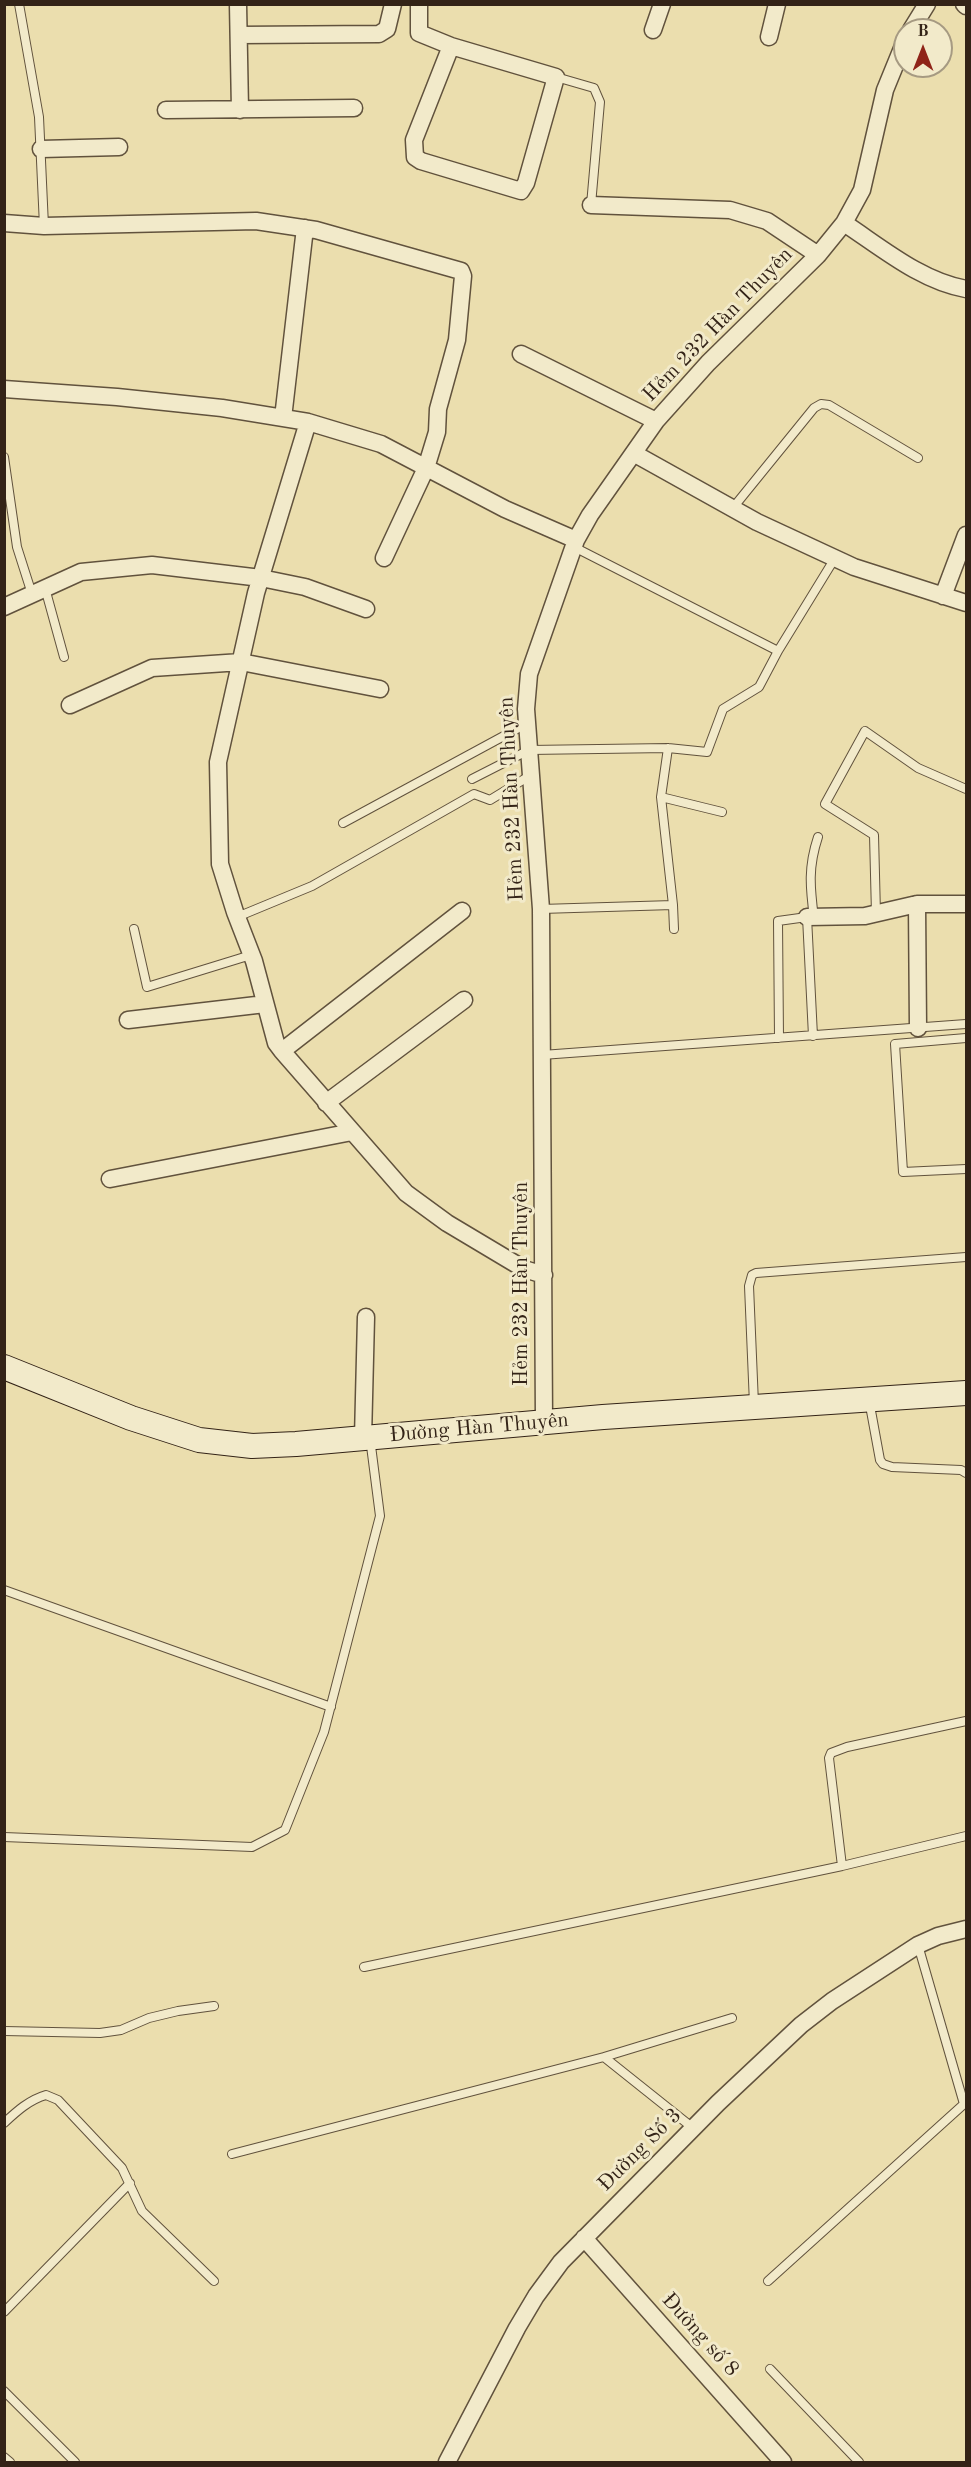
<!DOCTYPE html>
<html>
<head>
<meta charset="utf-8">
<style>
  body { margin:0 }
  #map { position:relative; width:971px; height:2467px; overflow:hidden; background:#ebdeae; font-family:"Old Standard TT",serif }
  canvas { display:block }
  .frame { position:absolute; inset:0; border:6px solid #332317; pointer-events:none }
  .north { position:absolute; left:893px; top:18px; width:60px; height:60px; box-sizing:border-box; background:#f2eaca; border:2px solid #a69a82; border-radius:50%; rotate:0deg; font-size:16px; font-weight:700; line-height:24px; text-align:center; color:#332317 }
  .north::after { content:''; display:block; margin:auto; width:21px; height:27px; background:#8f2418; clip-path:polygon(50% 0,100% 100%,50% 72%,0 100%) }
</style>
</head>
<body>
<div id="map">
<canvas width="971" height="2467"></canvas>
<div class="frame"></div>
<div class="north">B</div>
</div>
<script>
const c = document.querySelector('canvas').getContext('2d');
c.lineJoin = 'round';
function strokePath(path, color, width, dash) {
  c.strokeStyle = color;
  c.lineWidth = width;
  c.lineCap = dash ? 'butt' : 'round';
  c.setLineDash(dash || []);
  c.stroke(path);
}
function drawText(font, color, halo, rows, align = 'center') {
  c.font = font + ' "Old Standard TT",serif';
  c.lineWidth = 6;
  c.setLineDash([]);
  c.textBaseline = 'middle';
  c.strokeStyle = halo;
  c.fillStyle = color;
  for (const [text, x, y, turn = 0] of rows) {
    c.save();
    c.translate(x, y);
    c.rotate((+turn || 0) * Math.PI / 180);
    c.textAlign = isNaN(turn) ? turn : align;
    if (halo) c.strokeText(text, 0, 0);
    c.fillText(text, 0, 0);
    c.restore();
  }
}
const lane = new Path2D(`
  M19,4L39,117L44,226
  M556,77L594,88L600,102L591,205
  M4,457L17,547L32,594
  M732,509L814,408L821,404L829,405L918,458
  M574,547L778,651L835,558
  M45,588L64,657
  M472,779L529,750L668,748L707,752L723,709L759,687L778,651
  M661,797L668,748
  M343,823L526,724
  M673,905L661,797L722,812
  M541,909L673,905L674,929
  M876,914L874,835L825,804L865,731L918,768L966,789
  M237,917L312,886L474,794L490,800L531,775
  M814,918C810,887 808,867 818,837
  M134,929L147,987L251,955
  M779,1038L778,921L807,917L813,1036
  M966,1038L895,1044L903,1172L966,1169
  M542,1055L966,1024
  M869,1400L880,1460L883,1464L892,1467L961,1470L966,1473
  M754,1404L749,1286L752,1275L756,1273L966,1257
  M4,1590L331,1707
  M4,1837L252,1847L285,1830L324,1732L380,1516L370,1438
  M842,1866L829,1758L831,1753L847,1747L966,1721
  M364,1967L842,1866L966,1836
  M4,2031L100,2033L121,2030L149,2018L178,2011L214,2006
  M604,2057L732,2018
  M4,2123C17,2111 29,2100 46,2095L58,2100L122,2168L142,2211L214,2281
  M232,2154L604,2057L693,2128
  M768,2281L964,2104L918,1945
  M4,2312L130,2183
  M770,2369L859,2462
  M4,2391L75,2462
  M4,2457L10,2462`);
const street = new Path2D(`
  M238,4L240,110
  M419,4V33L451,46L556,77L526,183L521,191L421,161L415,157L414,140L451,46
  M964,4L966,6
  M653,30L662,4
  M911,30L927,4
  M239,35L379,34L387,29L393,4
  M769,37L777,4
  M166,110L354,108
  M41,149L119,147
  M591,205L730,210L767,221L818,255
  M4,223L44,226L256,221L316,230L461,271L463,276L457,340L438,409L437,432L426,468L384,558
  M844,223C882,248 921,281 966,289
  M521,354L656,421
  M4,389L117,397L222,408L308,422L381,444L505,509L576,540
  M283,418L305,228
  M308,422L256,593L218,762L220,864L235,912L254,961L276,1043L282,1051L406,1193L447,1223L524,1269L544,1275
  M635,454L757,522L854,567L966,603
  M943,596L966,535
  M4,607L81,572L152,565L261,578L305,587L366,609
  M70,705L152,668L241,662L380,689
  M917,904L918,1028
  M807,917L865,916L917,904H966
  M128,1020L265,1004
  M282,1051L462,911
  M326,1103L464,1000
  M110,1179L352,1132
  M544,1422L541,909L526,709L529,674L576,540L590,515L656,421L708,363L818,255L844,223L862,190L885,90L905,41
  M363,1438L366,1317
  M584,2238L783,2462
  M447,2462L517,2328L536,2296L561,2262L718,2103L801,2025L832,2001L918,1945L938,1936L966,1929`);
const secondary = new Path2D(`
  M4,1367L131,1418L199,1440L252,1446L296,1444L603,1417L966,1393`);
const streetNames = [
  ["Hẻm 232 Hàn Thuyên",718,325,-46],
  ["Hẻm 232 Hàn Thuyên",512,799,-93],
  ["Hẻm 232 Hàn Thuyên",521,1284,-90],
  ["Đường Hàn Thuyên",479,1428,-5],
  ["Đường Số 3",640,2150,-45],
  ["Đường số 8",700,2335,48]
];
strokePath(lane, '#61523d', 10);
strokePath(street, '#61523d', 19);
strokePath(secondary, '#332317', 26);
strokePath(lane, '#f2eaca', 8);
strokePath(street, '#f2eaca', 16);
strokePath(secondary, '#f2eaca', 24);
drawText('21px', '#332317', '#f2eaca', streetNames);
</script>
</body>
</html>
